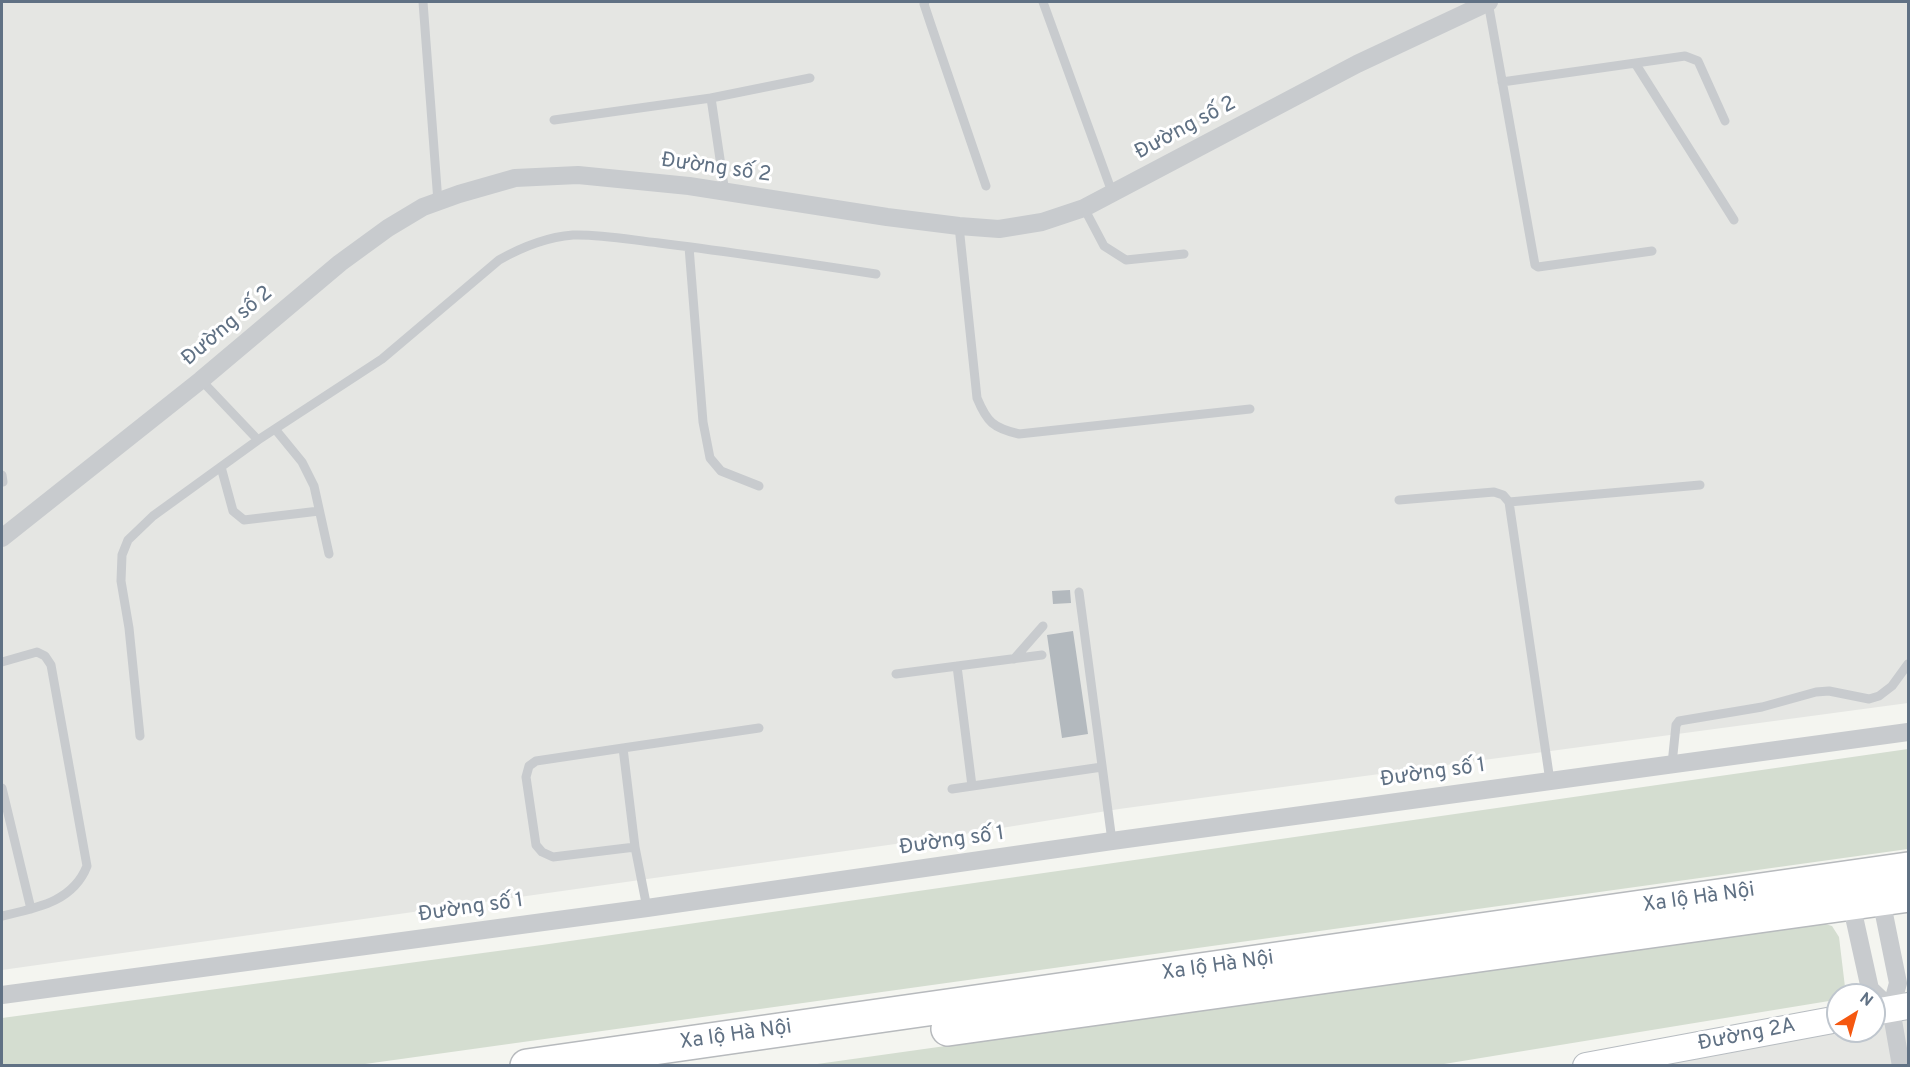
<!DOCTYPE html>
<html>
<head>
<meta charset="utf-8">
<style>
  body { margin:0 }
  #map { position:relative; width:1910px; height:1067px; overflow:hidden; background:#f4f5f0; font-family:Overpass,sans-serif }
  canvas { display:block }
  .frame { position:absolute; inset:0; border:3px solid #607184; pointer-events:none }
  .north { position:absolute; left:1826px; top:983px; width:60px; height:60px; box-sizing:border-box; background:#fff; border:2px solid #bfc6ce; border-radius:50%; rotate:37deg; font-size:16px; font-weight:700; line-height:24px; text-align:center; color:#607184 }
  .north::after { content:''; display:block; margin:auto; width:21px; height:27px; background:#f55810; clip-path:polygon(50% 0,100% 100%,50% 72%,0 100%) }
</style>
</head>
<body>
<div id="map">
<canvas width="1910" height="1067"></canvas>
<div class="frame"></div>
<div class="north">N</div>
</div>
<script>
const c = document.querySelector('canvas').getContext('2d');
c.lineJoin = 'round';
function paint(path, color) {
  c.fillStyle = color;
  c.fill(path, 'evenodd');
}
function strokePath(path, color, width, dash) {
  c.strokeStyle = color;
  c.lineWidth = width;
  c.lineCap = dash ? 'butt' : 'round';
  c.setLineDash(dash || []);
  c.stroke(path);
}
function drawText(font, color, halo, rows, align = 'center') {
  c.font = font + ' Overpass,sans-serif';
  c.lineWidth = 6;
  c.setLineDash([]);
  c.textBaseline = 'middle';
  c.strokeStyle = halo;
  c.fillStyle = color;
  for (const [text, x, y, turn = 0] of rows) {
    c.save();
    c.translate(x, y);
    c.rotate((+turn || 0) * Math.PI / 180);
    c.textAlign = isNaN(turn) ? turn : align;
    if (halo) c.strokeText(text, 0, 0);
    c.fillText(text, 0, 0);
    c.restore();
  }
}
const built = new Path2D(`
  M2,2H1908V703L1119,809L952,836L2,970Z
  M1908,1016V1065L1637,1066L1838,1031H1874V1022Z`);
const green = new Path2D(`
  M1908,749V849L358,1065H2V1018L542,945Z
  M1822,923L1832,926L1839,937L1845,987L1842,994L1829,1001L1438,1065L803,1066Z`);
const building = new Path2D(`
  M1070,590L1071,603L1053,604L1052,591Z
  M1073,631L1088,734L1062,738L1047,635Z`);
const lane = new Path2D(`
  M423,2L438,202
  M925,2L924,4L931,25L986,186
  M1043,2L1112,192
  M1488,2L1535,265L1538,267L1652,251
  M1635,63L1734,220
  M1502,82L1685,56L1698,61L1725,121
  M554,120L711,98
  M725,193L711,98L810,78
  M1084,208L1104,246L1126,260L1184,254
  M959,226L977,398C987,422 993,428 1019,434L1250,409
  M689,247L703,422L710,458L721,471L759,486
  M275,429L302,462L314,486L329,554
  M258,440L382,359L499,260C522,247 547,237 573,235C601,234 631,240 659,243C732,252 804,263 876,274
  M221,467L233,511L244,520L319,511
  M2,475L3,482
  M1399,500L1494,492L1503,495L1509,502L1550,781
  M1509,502L1700,485
  M1079,592L1112,841
  M1014,659L1043,626
  M2,662L37,652L45,656L51,665L87,866C73,902 36,908 2,916
  M957,666L972,786
  M896,674L1042,655
  M140,736L129,628L121,581L122,555L128,540L153,516L258,440L201,380
  M623,748L536,761L529,766L526,777L536,845L542,852L553,857L635,847L647,908
  M1672,764L1676,725L1679,721L1762,707L1816,692L1829,691L1869,699L1879,696L1892,686L1908,664
  M2,788L31,909
  M952,789L1102,767
  M635,847L623,748L759,728`);
const street = new Path2D(`
  M2,538L201,380L340,263L388,228L423,207L459,194L515,178L578,175L689,186L887,217L959,226L999,229L1042,222L1084,208L1357,64L1489,2
  M1881,899L1898,983L1891,1009L1901,1066
  M1851,903L1870,989L1891,1009
  M2,995L647,908L1112,841L1908,732`);
const secondary = new Path2D(`
  M1874,1012L1908,1006
  M1586,1066L1838,1019`);
const highway = new Path2D(`
  M948,1029L1908,895
  M527,1066L1908,869`);
const streetNames = [
  ["Đường số 2",1186,129,-28],
  ["Đường số 2",716,169,8],
  ["Đường số 2",228,327,-40],
  ["Đường số 1",1433,774,-8],
  ["Đường số 1",952,842,-8],
  ["Xa lộ Hà Nội",1699,899,-8],
  ["Đường số 1",471,909,-8],
  ["Xa lộ Hà Nội",1218,967,-8],
  ["Xa lộ Hà Nội",736,1036,-8],
  ["Đường 2A",1747,1036,-11]
];
paint(built, '#e5e6e3');
paint(green, '#d4ddd0');
paint(building, '#b3b9be');
strokePath(secondary, '#b7bcc1', 28);
strokePath(highway, '#b7babd', 36);
strokePath(lane, '#c8cbce', 9);
strokePath(street, '#c8cbce', 18);
strokePath(secondary, '#fff', 26);
strokePath(highway, '#fff', 33);
drawText('21px', '#607184', '#fff', streetNames);
</script>
</body>
</html>
